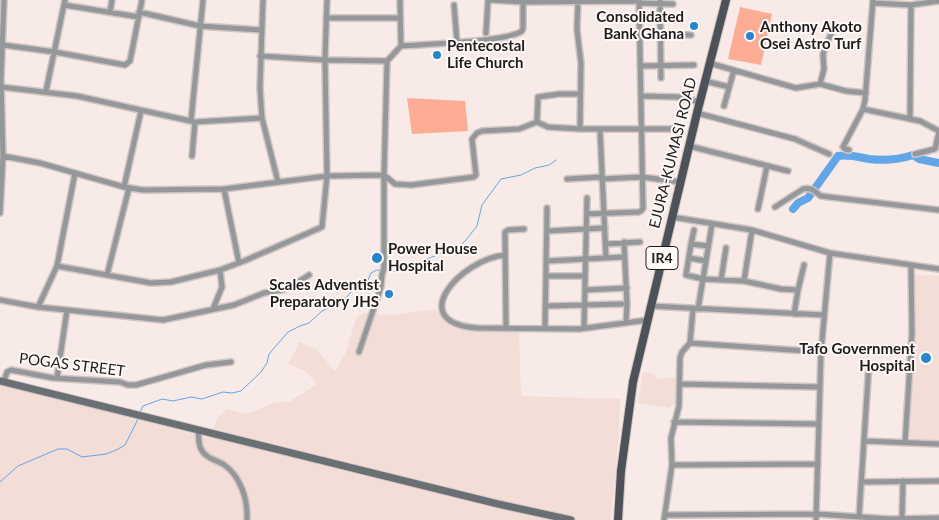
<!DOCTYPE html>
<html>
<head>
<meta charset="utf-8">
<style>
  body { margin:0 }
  canvas { display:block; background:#f8eae6 }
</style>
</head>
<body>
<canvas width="939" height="520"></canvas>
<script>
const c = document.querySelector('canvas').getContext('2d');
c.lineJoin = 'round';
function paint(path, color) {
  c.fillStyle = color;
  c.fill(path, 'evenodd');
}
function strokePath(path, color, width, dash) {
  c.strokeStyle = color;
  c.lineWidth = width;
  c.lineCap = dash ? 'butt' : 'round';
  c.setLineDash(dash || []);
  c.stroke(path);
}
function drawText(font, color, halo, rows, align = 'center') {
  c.font = font + ' Lato,sans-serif';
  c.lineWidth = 4;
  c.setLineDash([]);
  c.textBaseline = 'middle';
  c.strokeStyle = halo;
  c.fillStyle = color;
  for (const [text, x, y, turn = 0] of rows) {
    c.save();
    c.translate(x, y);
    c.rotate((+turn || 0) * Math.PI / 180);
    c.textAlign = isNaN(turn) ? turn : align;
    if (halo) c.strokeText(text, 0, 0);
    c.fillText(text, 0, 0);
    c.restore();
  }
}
const built = new Path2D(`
  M915,275L939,276V440L910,439Z
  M435,309L444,320L456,328L476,331L519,330L521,396L620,399L619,431L611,520H0V385L209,438L219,416L227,409L247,414L276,402H289L317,384L305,371L288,364L300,342L316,349L335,371L345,354L357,316L365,313L392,315Z
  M643,372L655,374V378L664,379V378H677L678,395L676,403L669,408L638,403Z`);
const green = new Path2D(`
  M740,7L772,14L761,65L728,59Z
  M407,98L465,101L468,131L412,134Z`);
const stream = new Path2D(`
  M385,271C387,272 410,271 412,270C418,269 420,263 424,260C426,259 430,258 432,257C443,253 440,251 454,252L466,240L477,226L482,205L501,179L521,175L535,168L549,165L556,160
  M140,412L143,406L162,399L173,401L191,397L202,399L223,392L232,393L241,391L261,372L267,363L269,354L288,332L300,326L309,323L322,311L344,300L351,292L367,282L371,273L377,270H381
  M0,482L18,466L58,449H67L82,457L106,454L116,450L125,445L138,419`);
const river = new Path2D(`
  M793,209L798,203L808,198L838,156C848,154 858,157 869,159C885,161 898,160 913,155L919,159L939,163`);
const street = new Path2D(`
  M263,0L260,88L262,118L278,182
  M490,0L523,2L639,1
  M578,0L577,30L581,63L580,129
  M660,0L661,78
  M639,3L673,4
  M873,3L911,5L939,1
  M64,5L139,17
  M454,5L457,42
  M110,12L112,0
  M139,12L200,26L261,30
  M326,18H400
  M640,19H678
  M486,33L488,0
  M640,34L691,35
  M3,45L55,52L125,65L130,61L142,0
  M401,46C424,44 507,42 522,31L523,28V2
  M260,56L325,60L387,61
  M709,63L796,88L820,84L846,91L866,93
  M640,66L694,65
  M705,81L729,87
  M820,84L824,69L823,55L825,47L835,26
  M1,87L77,96L195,122L262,118
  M46,91L65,0
  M641,96L678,97L700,102
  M724,106L734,70
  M863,109L920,121L939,131
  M697,113L795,139L829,154
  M910,119L911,5
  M191,121L203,0
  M537,122L538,97L559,94H580
  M600,130L606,258
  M689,146L788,171
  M849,150L845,149L843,147L863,109L865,100L873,0
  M915,154L935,149L939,132
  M3,156L40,163L124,187L143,190L224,189L327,176L384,175L395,184L411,185L474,177L476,175L472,139L477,133L482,131L519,129L537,122L548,127L580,129H673
  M192,156L195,122
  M567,179L601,177
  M601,179L642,177L680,182
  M124,187L141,111
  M224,189L239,263
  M775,207L803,189C812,187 814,191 821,196L939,210
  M758,209L767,166
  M0,213L3,156L1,79L4,0
  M587,214L639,212L642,210L643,208L639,0
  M672,217L752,230L830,253L939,269
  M694,230L691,244L708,246
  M547,231L605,228
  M624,242L627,304L626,323
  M606,244L640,242
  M691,244L686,275L703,279L712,224
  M505,255C461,259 403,323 478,328L579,329L648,320
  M689,258L706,261
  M547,261L624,257
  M57,266L151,283L171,282L220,270L244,261L322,227L327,176L325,60L327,0
  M107,275L129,188
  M546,276H585
  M721,280L726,248
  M744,281L781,289L798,290
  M585,290L627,288
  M0,300L38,307L163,320L234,305L264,293L282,290L295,284L309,275
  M546,306L622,304
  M651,306L824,315
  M38,307L57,266L75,173
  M213,309L222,287L220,270
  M698,309L703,279L744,281L752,230
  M794,314L798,290L804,265
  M545,328L547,208
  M584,328L587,198
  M506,329L505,232L508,230L524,229
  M690,343L821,352
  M359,352L381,287L382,275L384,268V175L387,61L401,46L400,0
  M57,378L67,310
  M4,382L7,372L11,370L53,378L120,382L128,385H136L206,365L231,362
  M680,384L820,387
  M674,422L819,424
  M198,430C199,436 198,444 201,449C205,458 216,460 223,464C241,476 248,500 247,520
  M864,441L939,444
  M905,443L912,333L911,265
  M672,465L818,464
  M861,482L939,481
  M665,515L817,514L890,519L939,518
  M859,517L869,363
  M902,519L903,481
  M664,520L672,465L671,438L679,406L680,358L682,352L690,343L693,309
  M816,520L821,352L830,253`);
const secondary = new Path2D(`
  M0,381L498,504L571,520`);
const primary = new Path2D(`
  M618,520L621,471L633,382L697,113L726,0`);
const markers = [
  [694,26,5,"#2685d1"],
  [750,36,5,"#2685d1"],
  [437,55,5,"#2685d1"],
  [377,258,6,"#2685d1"],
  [389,294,5,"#2685d1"],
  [926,358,6,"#2685d1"]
];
const shields = [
  [662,258,32]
];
const shieldNames = [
  ["IR4",662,258]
];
const poiNames = [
  ["Consolidated",684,17],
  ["Bank Ghana",684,34],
  ["Anthony Akoto",760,27,"left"],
  ["Osei Astro Turf",760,44,"left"],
  ["Pentecostal",447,46,"left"],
  ["Life Church",447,63,"left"],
  ["Power House",388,249,"left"],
  ["Hospital",388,266,"left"],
  ["Scales Adventist",379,285],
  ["Preparatory JHS",379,302],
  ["Tafo Government",915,349],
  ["Hospital",915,366]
];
const streetNames = [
  ["EJURA-KUMASI ROAD",673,153,-76],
  ["POGAS STREET",72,365,7]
];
paint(built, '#f3ddd7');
paint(green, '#feac94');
strokePath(stream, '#61a6e7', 1);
strokePath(river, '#61a6e7', 8);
strokePath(street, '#d1c5c1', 8);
strokePath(secondary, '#d1c5c1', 9);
strokePath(primary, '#d1c5c1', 10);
strokePath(street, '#94989b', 5);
strokePath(secondary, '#6a6f74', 7);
strokePath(primary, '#4c5258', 8);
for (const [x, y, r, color] of markers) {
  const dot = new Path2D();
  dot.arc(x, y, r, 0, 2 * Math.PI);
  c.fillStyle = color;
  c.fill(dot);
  strokePath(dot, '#fffaf8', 2);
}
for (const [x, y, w] of shields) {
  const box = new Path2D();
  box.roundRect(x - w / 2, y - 11.5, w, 23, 4);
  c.fillStyle = '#fffaf8';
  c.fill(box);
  strokePath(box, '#211c1b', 1);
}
drawText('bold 14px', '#211c1b', null, shieldNames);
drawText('bold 15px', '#211c1b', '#fffaf8', poiNames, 'right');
drawText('15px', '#211c1b', '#fffaf8', streetNames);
</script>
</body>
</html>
